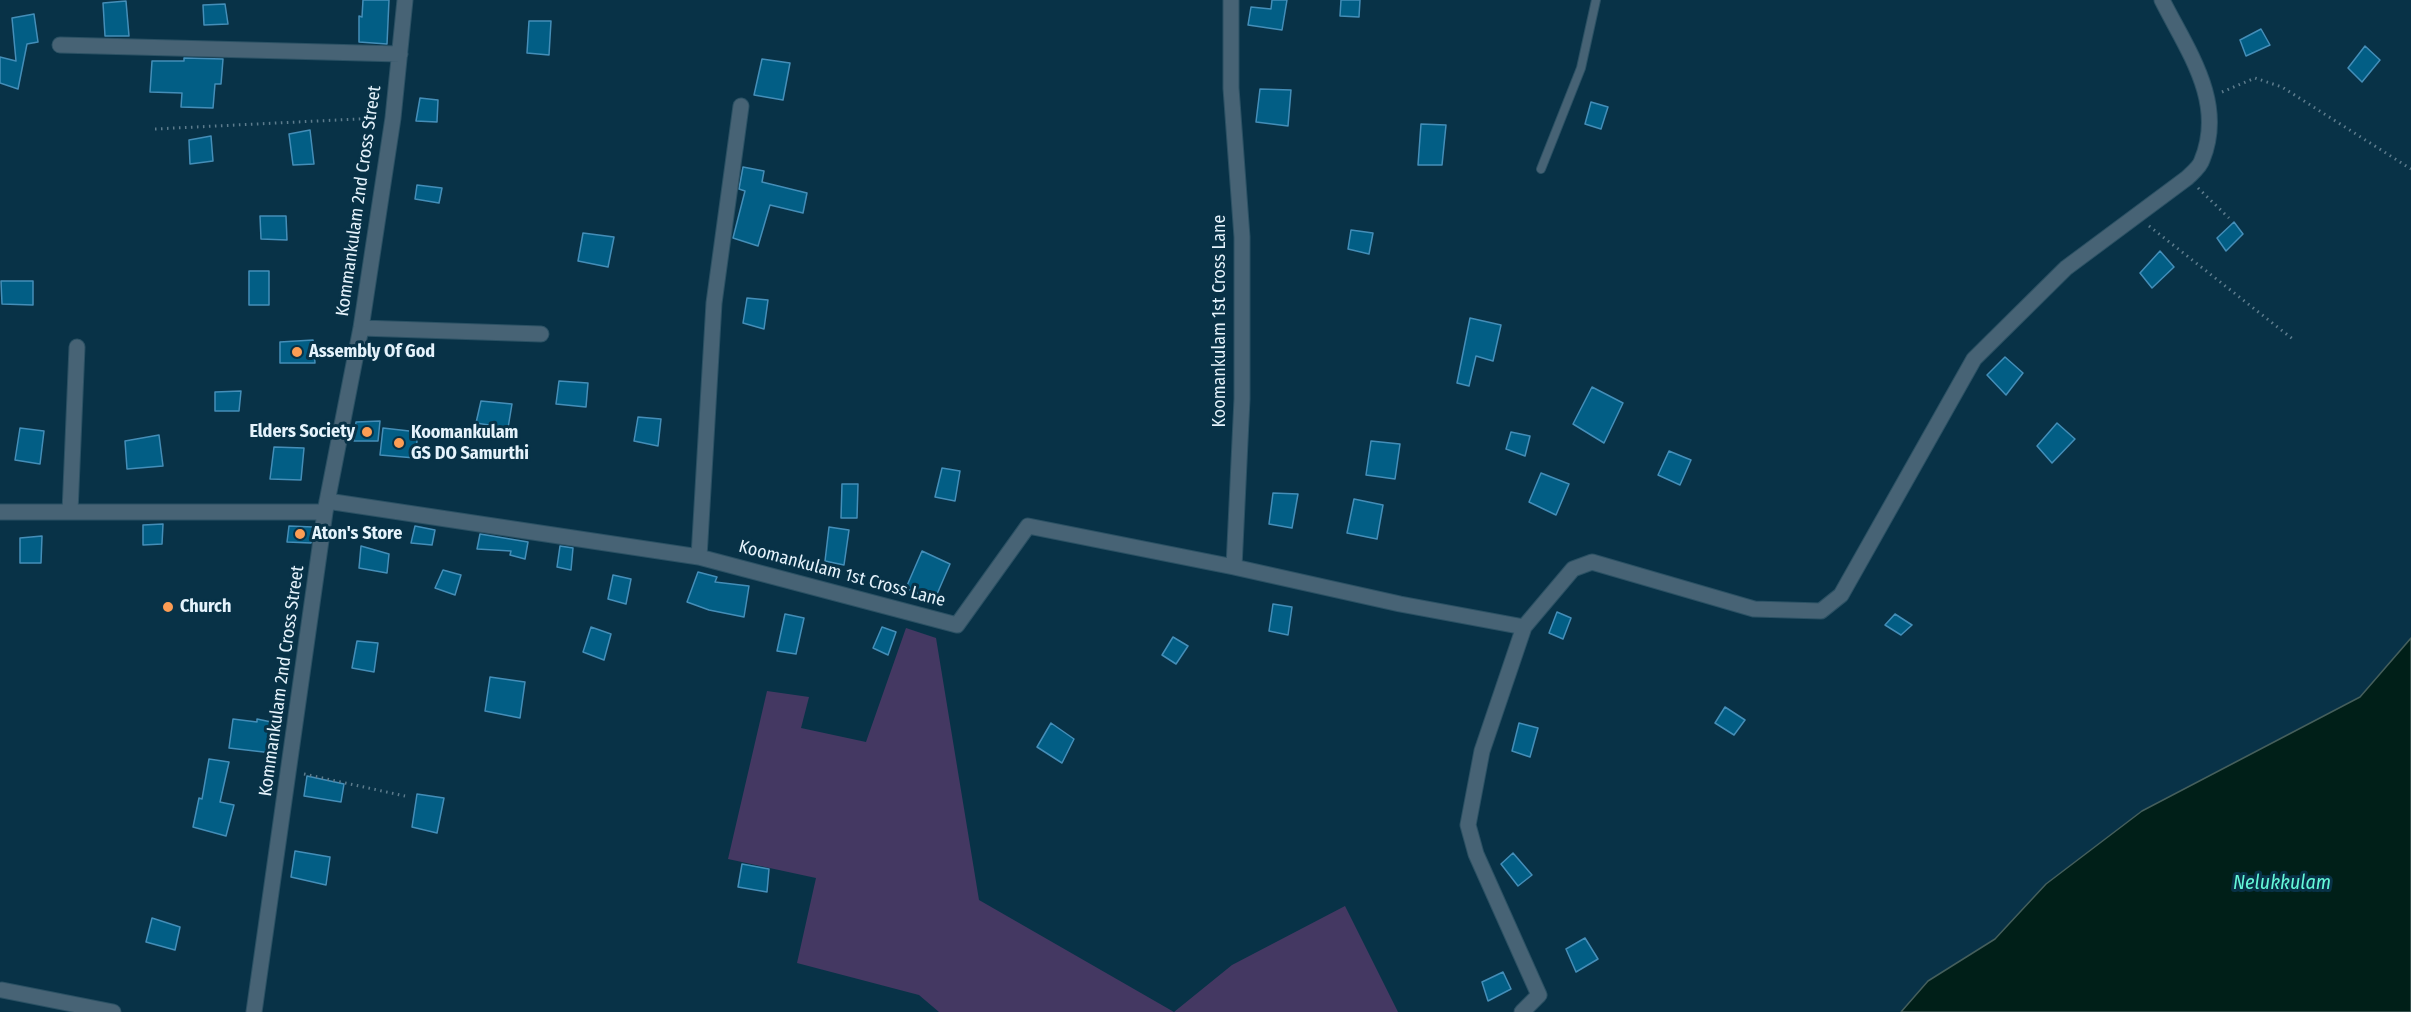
<!DOCTYPE html>
<html>
<head>
<meta charset="utf-8">
<style>
  body { margin:0 }
  canvas { display:block; background:#083247 }
</style>
</head>
<body>
<canvas width="2411" height="1012"></canvas>
<script>
const c = document.querySelector('canvas').getContext('2d');
c.lineJoin = 'round';
function paint(path, color) {
  c.fillStyle = color;
  c.fill(path, 'evenodd');
}
function strokePath(path, color, width, dash) {
  c.strokeStyle = color;
  c.lineWidth = width;
  c.lineCap = dash ? 'butt' : 'round';
  c.setLineDash(dash || []);
  c.stroke(path);
}
function drawText(font, color, halo, rows, align = 'center') {
  c.font = font + ' "Fira Sans Condensed",sans-serif';
  c.lineWidth = 6;
  c.setLineDash([]);
  c.textBaseline = 'middle';
  c.strokeStyle = halo;
  c.fillStyle = color;
  for (const [text, x, y, turn = 0] of rows) {
    c.save();
    c.translate(x, y);
    c.rotate((+turn || 0) * Math.PI / 180);
    c.textAlign = isNaN(turn) ? turn : align;
    if (halo) c.strokeText(text, 0, 0);
    c.fillText(text, 0, 0);
    c.restore();
  }
}
const green = new Path2D(`
  M906,628L936,638L979,900L1174,1012L1232,965L1345,906L1398,1012H939L919,995L797,963L816,878L728,859L767,691L809,697L801,728L866,742Z`);
const water = new Path2D(`
  M2411,638V1012H1901L1928,981L1995,939L2046,884L2142,811L2360,697Z`);
const building = new Path2D(`
  M363,0H389L387,44L359,42V16L362,17Z
  M1272,0H1287L1282,30L1248,25L1251,7L1271,9Z
  M1341,0H1360L1359,17L1340,16Z
  M126,1L129,36H105L103,3Z
  M225,4L228,24L204,25L203,5Z
  M34,14L38,42L27,44L18,89L0,83V57L16,61L12,18Z
  M529,21H551L549,55L527,53Z
  M2261,29L2270,45L2246,56L2240,40Z
  M2365,46L2380,60L2362,82L2348,68Z
  M184,58L223,59L221,84H215L213,108L181,107L182,93L150,92L152,61H184Z
  M762,59L790,63L783,100L754,95Z
  M1260,89L1291,90L1288,126L1256,122Z
  M420,98L438,100L437,122L416,121Z
  M1591,102L1608,107L1601,129L1585,124Z
  M1421,124L1446,125L1442,165H1418Z
  M310,130L314,164L293,165L289,134Z
  M211,136L213,161L190,164L189,140Z
  M743,167L764,171L762,182L807,193L803,213L770,205L758,246L733,238L745,191L739,189Z
  M417,185L442,188L439,203L415,199Z
  M260,216H286L287,240L261,239Z
  M2234,222L2243,234L2226,251L2217,238Z
  M1351,230L1373,233L1369,254L1348,249Z
  M583,233L614,237L608,267L578,261Z
  M2160,251L2174,267L2152,288L2140,273Z
  M249,271H269V305H249Z
  M1,281H33V305L2,304Z
  M747,298L768,300L764,329L743,323Z
  M1470,318L1501,325L1493,361L1476,356L1469,386L1457,383Z
  M313,340L315,363H280V342Z
  M2005,357L2023,373L2006,395L1987,375Z
  M559,381L588,383L586,407L556,404Z
  M1592,387L1623,403L1604,443L1573,424Z
  M241,391L239,411H215V392Z
  M481,401L512,404L508,428L476,423Z
  M638,417L661,419L658,446L634,441Z
  M380,421L378,441H354L356,422Z
  M2057,423L2075,439L2052,463L2037,446Z
  M20,428L44,431L40,464L15,460Z
  M383,428L418,432L415,458L380,455Z
  M1511,432L1530,436L1525,456L1506,449Z
  M159,435L163,466L127,469L125,441Z
  M1371,441L1400,444L1395,479L1366,475Z
  M274,447L304,448L301,480L270,479Z
  M1669,451L1691,460L1680,485L1658,475Z
  M942,468L960,471L955,501L935,497Z
  M1541,473L1569,484L1556,515L1529,502Z
  M842,484H858L857,518H841Z
  M1273,493L1298,494L1292,528L1269,524Z
  M1354,499L1383,505L1377,539L1347,533Z
  M163,524L162,544L143,545V525Z
  M289,526L313,527L311,543L287,542Z
  M415,526L435,530L432,545L411,543Z
  M829,527L849,530L844,565L825,561Z
  M480,534L528,542L525,559L510,555L511,551L477,549Z
  M42,536L41,563H20V538Z
  M361,546L389,554L387,573L359,568Z
  M560,546L573,548L571,570L557,567Z
  M922,551L950,564L934,601L906,588Z
  M443,570L461,575L455,595L435,588Z
  M698,572L717,577L715,582L749,586L744,617L709,610L687,602Z
  M613,575L631,579L626,604L608,599Z
  M1273,604L1292,607L1288,635L1269,631Z
  M1557,612L1571,618L1563,639L1549,633Z
  M785,614L804,618L796,654L777,651Z
  M1895,614L1912,625L1901,635L1885,625Z
  M591,627L611,634L604,660L583,652Z
  M882,627L896,632L888,655L873,648Z
  M1173,637L1188,646L1176,664L1162,655Z
  M357,641L378,643L374,672L352,668Z
  M490,677L525,682L520,718L485,711Z
  M1725,707L1745,720L1734,735L1715,723Z
  M233,719L257,722V719L276,723L272,753L229,748Z
  M1051,723L1074,739L1062,763L1037,747Z
  M1519,723L1538,728L1530,757L1512,751Z
  M209,759L229,762L220,802L234,805L226,836L193,827L199,798L202,799Z
  M307,776L344,784L341,802L304,796Z
  M417,794L444,798L437,833L412,827Z
  M295,851L330,857L326,885L291,877Z
  M1513,853L1532,875L1518,886L1501,864Z
  M742,864L769,869L767,892L738,887Z
  M152,918L180,927L175,950L146,942Z
  M1585,938L1598,959L1576,972L1566,949Z
  M1503,972L1511,989L1488,1001L1482,982Z`);
const path = new Path2D(`
  M2222,92L2255,78L2282,87L2411,169
  M155,129L378,118
  M2198,188L2229,218
  M2149,226L2294,340
  M304,774L405,796`);
const service = new Path2D(`
  M1541,169L1581,68L1596,0`);
const minor = new Path2D(`
  M60,45L400,54
  M361,328L541,334
  M327,501L699,557L957,625L1028,526L1234,567L1242,399V237L1231,88V0
  M0,512H325
  M70,512L77,347
  M699,557L714,303L741,106
  M1234,567L1400,604L1524,627
  M2,990L113,1012
  M254,1012L325,512L361,328L393,118L405,0
  M1522,1012L1539,995L1476,854L1468,825L1482,751L1524,627L1573,569L1592,562L1754,609L1821,611L1841,595L1974,359L2066,268L2187,178C2192,173 2200,167 2202,160C2226,102 2187,50 2162,0`);
const markers = [
  [297,352,6,"#fc9d54"],
  [367,432,6,"#fc9d54"],
  [399,443,6,"#fc9d54"],
  [300,534,6,"#fc9d54"],
  [168,607,6,"#fc9d54"]
];
const streetNames = [
  ["Kommankulam 2nd Cross Street",359,201,-82],
  ["Koomankulam 1st Cross Lane",1220,321,-90],
  ["Koomankulam 1st Cross Lane",842,574,15],
  ["Kommankulam 2nd Cross Street",282,681,-82]
];
const poiNames = [
  ["Assembly Of God",309,352],
  ["Elders Society",355,432,"right"],
  ["Koomankulam",411,433],
  ["GS DO Samurthi",411,454],
  ["Aton's Store",312,534],
  ["Church",180,607]
];
const waterNames = [
  ["Nelukkulam",2282,883]
];
paint(green, '#443862');
paint(water, '#001f18');
strokePath(water, '#455f5c', 1.5);
paint(building, '#025e85');
strokePath(building, '#448eb8', 1.5);
strokePath(service, '#2b5164', 10);
strokePath(minor, '#2b5164', 17);
strokePath(path, '#5d7c8d', 3, [1.5, 4.5]);
strokePath(service, '#476375', 8);
strokePath(minor, '#476375', 15);
for (const [x, y, r, color] of markers) {
  const dot = new Path2D();
  dot.arc(x, y, r, 0, 2 * Math.PI);
  c.fillStyle = color;
  c.fill(dot);
  strokePath(dot, '#083247', 2);
}
drawText('18px', '#e5f3fc', '#083247', streetNames);
drawText('bold 18px', '#e5f3fc', '#083247', poiNames, 'left');
drawText('italic 20px', '#64f8d8', '#083247', waterNames);
</script>
</body>
</html>
